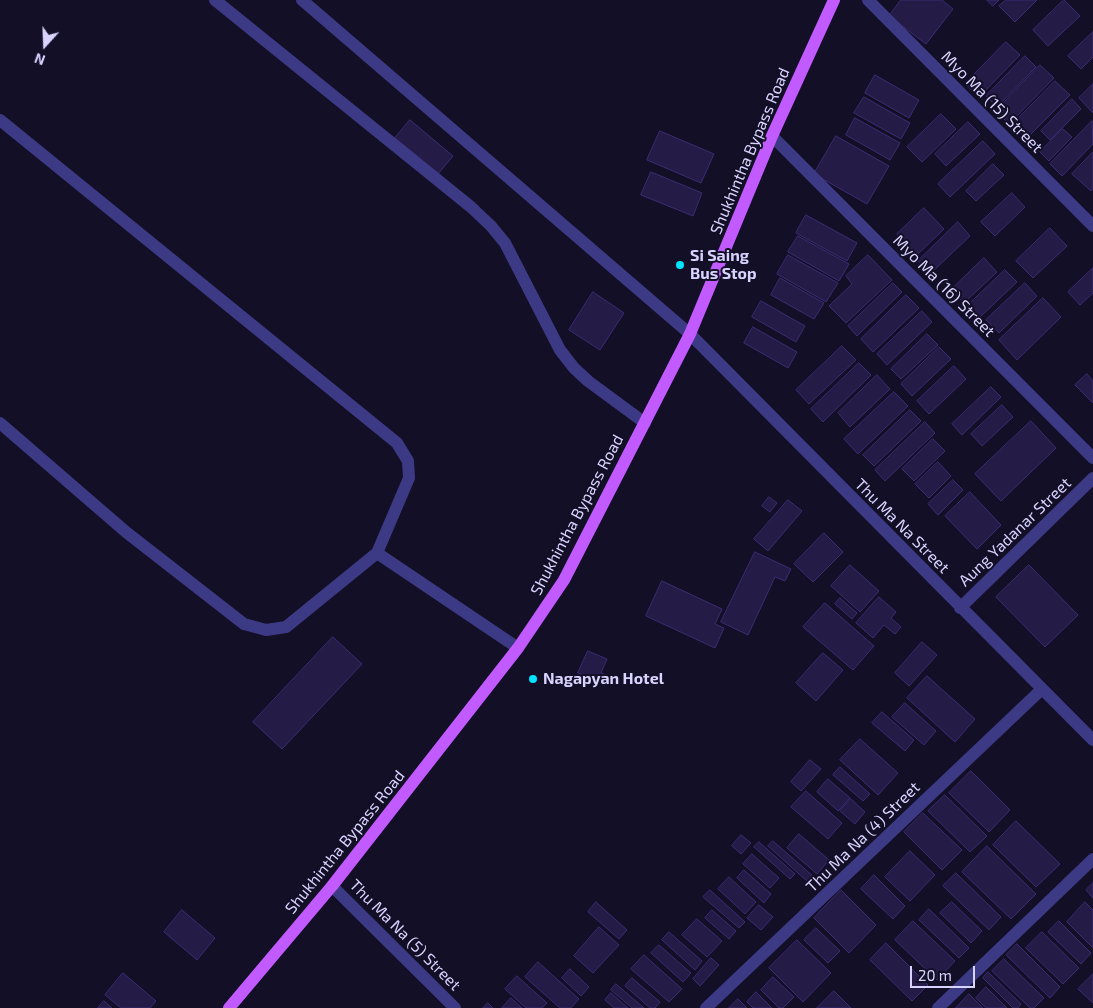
<!DOCTYPE html>
<html>
<head>
<meta charset="utf-8">
<style>
  body { margin:0 }
  #map { position:relative; width:1093px; height:1008px; overflow:hidden; background:#130f26; font-family:"Exo 2",sans-serif }
  canvas { display:block }
  .north { position:absolute; left:20px; top:20px; width:50px; height:50px; -webkit-text-stroke:4px #130f26; paint-order:stroke; rotate:200deg; font-size:14px; font-weight:700; line-height:20px; text-align:center; color:#d9d4ff }
  .north::after { content:''; display:block; margin:auto; width:18px; height:22px; background:#d9d4ff; clip-path:polygon(50% 0,100% 100%,50% 72%,0 100%) }
  .scale { position:absolute; left:910px; top:966px; width:65px; height:22px; box-sizing:border-box; border:2px solid #d9d4ff; border-top:0; padding-left:6px; font-size:15px; line-height:18px; white-space:nowrap; color:#d9d4ff; -webkit-text-stroke:4px #130f26; paint-order:stroke }
</style>
</head>
<body>
<div id="map">
<canvas width="1093" height="1008"></canvas>
<div class="north">N</div>
<div class="scale">20 m</div>
</div>
<script>
const c = document.querySelector('canvas').getContext('2d');
c.lineJoin = 'round';
function paint(path, color) {
  c.fillStyle = color;
  c.fill(path, 'evenodd');
}
function strokePath(path, color, width, dash) {
  c.strokeStyle = color;
  c.lineWidth = width;
  c.lineCap = dash ? 'butt' : 'round';
  c.setLineDash(dash || []);
  c.stroke(path);
}
function drawText(font, color, halo, rows, align = 'center') {
  c.font = font + ' "Exo 2",sans-serif';
  c.lineWidth = 4;
  c.setLineDash([]);
  c.textBaseline = 'middle';
  c.strokeStyle = halo;
  c.fillStyle = color;
  for (const [text, x, y, turn = 0] of rows) {
    c.save();
    c.translate(x, y);
    c.rotate((+turn || 0) * Math.PI / 180);
    c.textAlign = isNaN(turn) ? turn : align;
    if (halo) c.strokeText(text, 0, 0);
    c.fillText(text, 0, 0);
    c.restore();
  }
}
const building = new Path2D(`
  M901,0H942L953,9L926,44L889,16Z
  M987,0H999L993,6Z
  M1006,0H1037L1015,22L999,6Z
  M1064,0L1080,16L1048,46L1033,30Z
  M1093,32V57L1081,69L1068,56Z
  M1006,42L1020,55L979,97L965,84Z
  M1025,56L1036,67L997,107L986,96Z
  M1040,65L1054,78L1009,124L996,111Z
  M875,75L919,100L909,118L865,93Z
  M1055,81L1070,95L1026,139L1012,125Z
  M1093,84V113L1079,98Z
  M864,97L910,123L901,139L854,113Z
  M1072,99L1081,109L1050,140L1041,131Z
  M941,114L956,129L922,162L907,147Z
  M855,118L900,143L890,160L846,135Z
  M410,120L453,156L438,174L395,138Z
  M1092,121L1093,144L1062,176L1050,164Z
  M968,122L980,134L946,166L935,154Z
  M1063,129L1072,137L1049,161L1040,152Z
  M660,131L714,154L701,183L647,160Z
  M836,136L889,166L867,204L814,174Z
  M983,141L995,154L950,197L938,184Z
  M1093,152V188L1091,191L1072,174Z
  M993,164L1004,175L976,201L966,191Z
  M651,172L702,193L693,216L641,195Z
  M1012,193L1025,207L995,236L981,222Z
  M924,208L944,229L917,255L897,234Z
  M806,215L857,243L847,261L796,233Z
  M958,222L970,236L930,274L918,261Z
  M1050,228L1067,246L1033,278L1016,261Z
  M798,236L849,264L839,281L788,252Z
  M788,255L838,283L826,302L777,274Z
  M868,255L892,280L846,323L829,306L852,284L846,276Z
  M984,258L997,272L964,303L951,290Z
  M1093,268V293L1080,305L1068,292Z
  M1005,270L1017,282L978,319L966,307Z
  M780,278L824,303L814,319L771,295Z
  M893,283L902,292L857,336L848,326Z
  M1025,283L1037,296L999,333L986,320Z
  M593,292L624,313L600,350L569,330Z
  M906,295L919,308L873,352L861,339Z
  M1043,298L1061,317L1017,360L999,340Z
  M761,301L805,326L796,342L752,317Z
  M922,311L932,322L887,365L877,354Z
  M753,327L797,352L788,368L744,343Z
  M927,334L938,345L901,379L891,369Z
  M842,346L856,360L809,404L796,390Z
  M939,347L951,359L912,396L901,384Z
  M859,363L871,375L823,422L811,409Z
  M954,366L966,379L929,414L917,401Z
  M1087,374L1093,381V403L1075,385Z
  M877,375L890,389L850,427L838,413Z
  M991,387L1001,397L962,435L952,424Z
  M894,392L908,406L858,454L844,439Z
  M1002,405L1013,417L982,446L971,434Z
  M910,410L921,421L874,466L863,455Z
  M1031,421L1056,448L1001,501L975,474Z
  M925,422L935,433L885,481L875,470Z
  M933,439L945,451L914,481L902,469Z
  M938,462L951,476L929,498L915,484Z
  M953,480L963,490L938,515L928,504Z
  M970,492L1001,525L977,549L945,516Z
  M769,497L777,503L770,512L762,506Z
  M788,500L802,511L768,551L754,539Z
  M824,533L843,552L813,582L794,564Z
  M755,552L791,569L785,581L775,577L748,635L721,622Z
  M850,565L879,591L860,612L831,586Z
  M1029,565L1078,615L1045,647L996,597Z
  M662,581L722,609L715,624L724,628L715,648L646,616Z
  M879,597L896,612L891,618L901,627L895,634L884,625L873,638L856,623Z
  M840,598L857,613L852,619L835,604Z
  M825,603L874,646L853,670L803,627Z
  M333,637L362,664L282,749L253,722Z
  M922,642L937,655L909,686L895,673Z
  M588,651L607,659L601,673L609,676L605,686L578,673Z
  M823,653L843,670L816,701L796,683Z
  M927,676L975,719L955,742L907,698Z
  M905,703L936,731L924,745L892,717Z
  M882,712L914,740L905,751L872,723Z
  M860,739L898,773L878,795L840,760Z
  M810,760L821,769L801,791L791,782Z
  M840,767L870,794L863,801L833,775Z
  M971,771L1010,810L989,832L949,793Z
  M828,779L850,798L838,811L817,792Z
  M806,791L842,823L828,839L791,807Z
  M945,795L987,836L970,852L928,811Z
  M851,799L865,812L855,824L840,811Z
  M923,813L962,850L942,870L904,832Z
  M1016,821L1060,864L1036,887L993,845Z
  M799,834L829,860L817,874L787,848Z
  M741,835L751,843L741,854L732,846Z
  M773,841L814,877L809,883L768,846Z
  M759,842L795,874L790,879L754,847Z
  M987,846L1036,894L1011,919L962,872Z
  M910,851L935,875L910,901L885,877Z
  M752,854L779,878L770,888L743,864Z
  M744,870L771,894L764,903L737,878Z
  M956,873L1001,917L989,930L943,886Z
  M874,875L905,906L893,919L861,889Z
  M729,877L756,902L745,914L718,889Z
  M1093,883V898L1086,890Z
  M710,890L745,922L739,928L703,897Z
  M841,890L876,925L849,953L814,918Z
  M596,902L627,930L619,939L588,912Z
  M952,902L982,931L971,943L940,913Z
  M1085,902L1093,910V948L1067,922Z
  M759,905L773,917L761,930L747,918Z
  M929,909L969,948L959,958L919,920Z
  M182,910L215,938L197,960L164,932Z
  M712,910L736,931L729,939L705,918Z
  M697,919L722,941L707,957L682,935Z
  M913,921L955,961L937,980L895,940Z
  M1059,921L1091,953L1081,964L1048,932Z
  M599,927L619,945L593,973L574,956Z
  M816,928L840,951L828,963L804,940Z
  M669,932L702,961L695,970L662,940Z
  M1042,932L1079,968L1063,984L1026,948Z
  M797,940L831,973L803,1002L769,968Z
  M886,943L928,985L912,1001L870,960Z
  M1017,944L1060,987L1050,998L1006,955Z
  M659,945L691,973L683,982L651,953Z
  M644,955L682,989L669,1002L631,969Z
  M711,958L719,965L700,986L693,979Z
  M1004,959L1044,998L1034,1008H1030L992,971Z
  M538,962L579,999L571,1008H560L525,977Z
  M570,969L589,987L581,996L562,978Z
  M988,972L1021,1004L1018,1008H1013L983,978Z
  M123,973L156,1001L150,1008H121L105,995Z
  M1093,974V1003L1078,989Z
  M517,976L547,1003L542,1008H526L505,989Z
  M773,977L794,997L783,1008H779L761,990Z
  M632,978L660,1002L655,1008H650L625,986Z
  M616,984L644,1008H632L611,990Z
  M986,987L1007,1008H986L976,998Z
  M834,991L851,1008H817Z
  M756,992L772,1008H753L747,1002Z
  M611,993L628,1008H614L605,1000Z
  M969,994L983,1008H956Z
  M511,998L522,1008H502Z
  M738,999L747,1008H729Z
  M104,1001L112,1008H98Z
  M488,1003L493,1008H483Z`);
const minor = new Path2D(`
  M215,0L471,207L491,226L505,243L560,350L574,368L588,381L645,423
  M302,0L690,334L1093,740
  M868,0L1093,226
  M0,120L397,443L408,461L409,478L377,553
  M772,136L1093,458
  M0,423L126,532L244,624L266,630L286,627L377,553L518,648
  M960,608L1093,478
  M332,886L455,1008
  M706,1008L1042,689
  M938,1008L1093,859`);
const major = new Path2D(`
  M229,1008L332,886L518,648L564,580L690,334L772,136L834,0`);
const markers = [
  [680,265,5,"#00e5ff"],
  [533,679,5,"#00e5ff"]
];
const streetNames = [
  ["Myo Ma (15) Street",992,102,45],
  ["Shukhintha Bypass Road",750,151,-67],
  ["Myo Ma (16) Street",944,286,45],
  ["Shukhintha Bypass Road",577,515,-62],
  ["Thu Ma Na Street",902,526,45],
  ["Aung Yadanar Street",1015,532,-44],
  ["Thu Ma Na (4) Street",863,837,-44],
  ["Shukhintha Bypass Road",345,842,-51],
  ["Thu Ma Na (5) Street",405,935,45]
];
const poiNames = [
  ["Si Saing",690,256],
  ["Bus Stop",690,274],
  ["Nagapyan Hotel",543,679]
];
paint(building, '#241b47');
strokePath(building, '#3b2d73', 1);
strokePath(minor, '#3d3a85', 12);
strokePath(major, '#c25bff', 12);
for (const [x, y, r, color] of markers) {
  const dot = new Path2D();
  dot.arc(x, y, r, 0, 2 * Math.PI);
  c.fillStyle = color;
  c.fill(dot);
  strokePath(dot, '#130f26', 2);
}
drawText('16px', '#d9d4ff', '#130f26', streetNames);
drawText('bold 16px', '#d9d4ff', '#130f26', poiNames, 'left');
</script>
</body>
</html>
